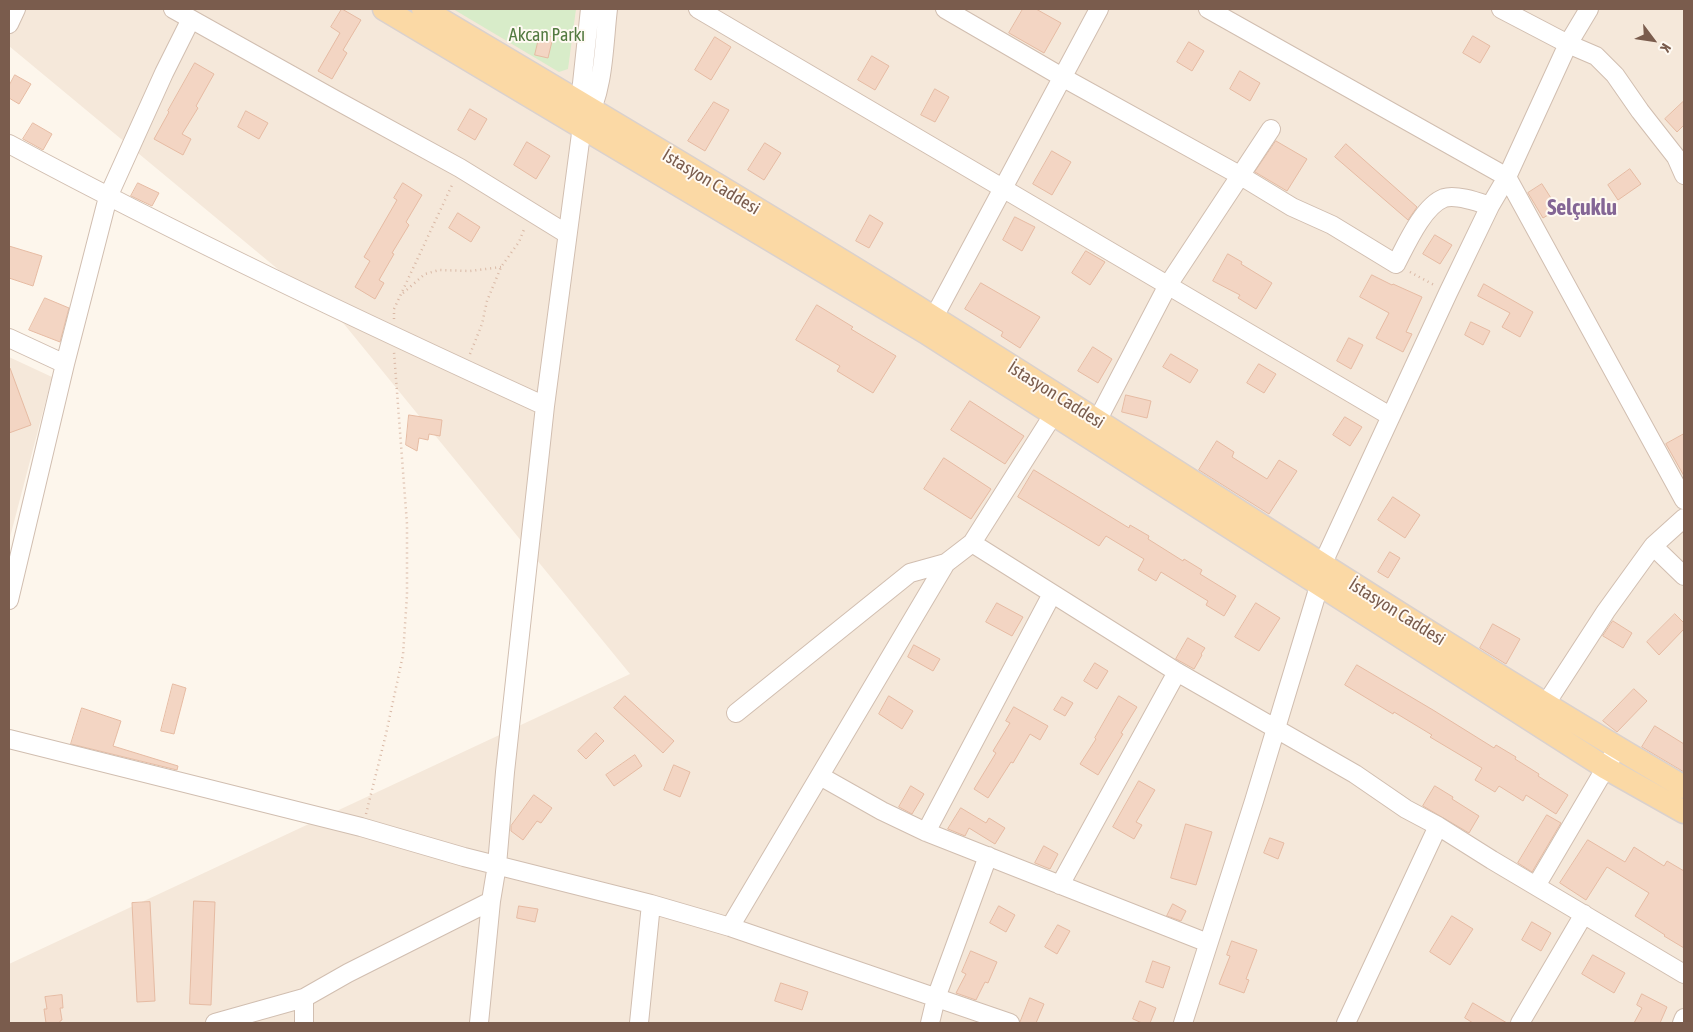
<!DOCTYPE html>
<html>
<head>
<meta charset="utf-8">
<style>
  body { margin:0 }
  #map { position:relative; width:1693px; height:1032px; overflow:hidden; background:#fdf6ec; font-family:"Asap Condensed",sans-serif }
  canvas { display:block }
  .frame { position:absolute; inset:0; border:10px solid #7a5c4d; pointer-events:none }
  .north { position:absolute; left:1628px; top:15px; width:50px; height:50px; -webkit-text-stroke:4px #fffaf3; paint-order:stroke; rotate:121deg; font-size:14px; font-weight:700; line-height:20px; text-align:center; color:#7a5c4d }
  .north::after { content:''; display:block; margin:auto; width:18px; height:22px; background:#7a5c4d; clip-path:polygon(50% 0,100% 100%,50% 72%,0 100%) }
</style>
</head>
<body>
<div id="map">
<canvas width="1693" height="1032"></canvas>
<div class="frame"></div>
<div class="north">K</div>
</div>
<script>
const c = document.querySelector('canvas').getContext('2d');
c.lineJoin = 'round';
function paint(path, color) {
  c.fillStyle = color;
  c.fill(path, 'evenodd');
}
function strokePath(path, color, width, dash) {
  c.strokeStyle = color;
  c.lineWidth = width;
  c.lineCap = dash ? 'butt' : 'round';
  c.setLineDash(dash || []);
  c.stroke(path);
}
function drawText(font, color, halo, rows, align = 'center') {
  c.font = font + ' "Asap Condensed",sans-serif';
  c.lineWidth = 4;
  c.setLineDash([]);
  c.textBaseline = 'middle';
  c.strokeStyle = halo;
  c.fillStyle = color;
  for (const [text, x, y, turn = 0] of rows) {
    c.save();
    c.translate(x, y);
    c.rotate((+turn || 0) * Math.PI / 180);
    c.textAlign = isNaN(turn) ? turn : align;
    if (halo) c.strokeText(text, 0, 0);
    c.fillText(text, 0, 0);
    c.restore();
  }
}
const residential = new Path2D(`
  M9,9H1684V1023H9V964L630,674L344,324L9,46Z
  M9,357L52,377L9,541Z`);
const green = new Path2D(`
  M453,9H576L568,69L559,72Z`);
const building = new Path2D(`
  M342,9L361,20L343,50L347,53L332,79L318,71L340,33L331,27Z
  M1023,9H1036L1061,23L1044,53L1009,33Z
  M540,34L553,37L548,58L535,55Z
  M1473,36L1490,46L1480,63L1463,53Z
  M715,37L731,47L711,80L695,70Z
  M1189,42L1204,51L1192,71L1177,62Z
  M872,56L889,66L875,90L858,80Z
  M195,63L214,74L196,106L198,108L182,134L191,139L183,155L154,139L169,112L168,111Z
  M1240,71L1260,83L1250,101L1230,89Z
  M15,75L31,84L19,104L9,98V86Z
  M935,89L949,97L935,122L921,115Z
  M1684,101V125L1677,132L1665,119Z
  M714,102L729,110L705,151L688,141Z
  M470,109L487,119L475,140L458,130Z
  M246,111L268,123L259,139L238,127Z
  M33,123L52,134L43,150L23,139Z
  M1276,141L1307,159L1287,191L1255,172Z
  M527,142L550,156L536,179L514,165Z
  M765,143L781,153L764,180L748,170Z
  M1346,144L1417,207L1408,220L1335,157Z
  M1052,151L1071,162L1052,195L1033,184Z
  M1630,169L1641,184L1618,200L1608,185Z
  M138,183L159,193L152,206L131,196Z
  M403,183L422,195L406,222L409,225L392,253L394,254L379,280L384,283L375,299L355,287L370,261L364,257L397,200L394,198Z
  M1542,184L1558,209L1543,218L1528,193Z
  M458,213L480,227L471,242L449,228Z
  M870,215L883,223L869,248L856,241Z
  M1015,217L1035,227L1022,251L1003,240Z
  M1435,235L1452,245L1440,264L1423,254Z
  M9,246L42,256L33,286L9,278Z
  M1086,251L1105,262L1090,285L1072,273Z
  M1228,254L1242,262L1241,264L1272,283L1256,309L1238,298L1240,295L1213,281Z
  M1372,275L1392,285L1393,284L1422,297L1406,332L1412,334L1403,352L1376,338L1389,313L1360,297Z
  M981,283L1040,317L1020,348L1001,336L1003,332L965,309Z
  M1484,284L1533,312L1520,337L1502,327L1510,313L1478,296Z
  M45,298L69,308L60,342L29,330Z
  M817,305L853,327L851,329L896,356L873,393L837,371L840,366L796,340Z
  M1471,322L1490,331L1483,345L1465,335Z
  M1349,338L1363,345L1351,369L1337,361Z
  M1093,347L1112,359L1098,383L1078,371Z
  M1171,354L1198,370L1190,383L1163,367Z
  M1259,364L1276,374L1264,393L1247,383Z
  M9,368H10L31,425L9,433Z
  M1126,395L1151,401L1147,418L1122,412Z
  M970,401L1024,436L1005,464L951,430Z
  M409,415L442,420L440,436L429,434L428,440L419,438L417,451L406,445Z
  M1345,417L1362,427L1350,446L1333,435Z
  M1684,434V476L1666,444Z
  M1217,441L1234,452L1232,457L1267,479L1279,460L1297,471L1269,514L1199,470Z
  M944,458L991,489L971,519L924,489Z
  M1034,470L1129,528L1130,525L1149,536L1148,539L1183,561L1184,559L1202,570L1200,574L1236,596L1224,616L1206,605L1208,601L1161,572L1156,581L1138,570L1144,559L1106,536L1099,546L1018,497Z
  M1393,497L1420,515L1405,538L1378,520Z
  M1390,552L1400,558L1388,578L1378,572Z
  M997,603L1023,617L1012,636L986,622Z
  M1256,603L1280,618L1259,651L1235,637Z
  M1675,614L1684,623V629L1659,655L1647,642Z
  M1613,621L1632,633L1623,648L1603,636Z
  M1493,624L1520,639L1506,664L1480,648Z
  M1188,638L1205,648L1201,654L1202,655L1194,669L1176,659Z
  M914,645L940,659L933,671L908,657Z
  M1095,663L1108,671L1097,689L1084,681Z
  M1357,665L1433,710L1494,748L1496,745L1516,757L1515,759L1539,774L1538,776L1568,795L1556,814L1526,795L1523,801L1499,786L1495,792L1475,780L1482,768L1430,737L1432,735L1394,712L1393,714L1345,685Z
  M173,684L186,688L174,734L161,731Z
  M1634,689L1647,701L1617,732L1603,721Z
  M625,696L674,741L663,753L614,708Z
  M889,696L913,711L902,729L879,714Z
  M1119,696L1137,707L1121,733L1123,734L1098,775L1080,764L1096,739L1095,738Z
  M1062,697L1073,703L1065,716L1054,710Z
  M1014,707L1048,726L1040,740L1030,734L1013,763L1011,762L988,798L974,789L996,753L993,751L1010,723L1006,721Z
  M82,708L121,721L113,746L178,766L177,770L71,744Z
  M1655,726L1684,744V772L1642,747Z
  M596,733L604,741L586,759L578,751Z
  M635,755L642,766L614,786L606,775Z
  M674,765L690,772L680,797L664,790Z
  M1139,781L1155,790L1136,822L1142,825L1134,839L1113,827Z
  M911,786L924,794L912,814L899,807Z
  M1435,786L1453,797L1452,799L1479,816L1469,833L1423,806Z
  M534,795L552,808L541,823L537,821L523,840L511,831V826Z
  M961,808L986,823L989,818L1005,828L995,844L969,828L965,836L948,829Z
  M1547,815L1561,823L1532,872L1518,863Z
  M1186,824L1212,832L1196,885L1171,878Z
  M1270,838L1284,843L1278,859L1264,853Z
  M1588,840L1625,862L1634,847L1664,866L1667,861L1684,871V948L1664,936L1665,935L1635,916L1649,893L1607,867L1586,900L1560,883Z
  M1044,846L1058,854L1050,869L1035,863Z
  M194,901L215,902L211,1005L190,1004Z
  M150,902L155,1001L137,1002L132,903Z
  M1173,904L1186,911L1181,921L1167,916Z
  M519,906L538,909L535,922L517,918Z
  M999,906L1015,915L1006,932L990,923Z
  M1452,916L1473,929L1450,965L1430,952Z
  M1532,922L1551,933L1541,951L1522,940Z
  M1058,925L1070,931L1057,954L1045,947Z
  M1232,941L1257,950L1246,979L1249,980L1244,993L1219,984L1230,956L1227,955Z
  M971,951L997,962L988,983L985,982L976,1000L956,993L966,974L962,972Z
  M1593,955L1625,973L1614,993L1582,974Z
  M1153,961L1170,967L1163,988L1146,982Z
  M781,983L808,992L802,1010L775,1001Z
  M1642,994L1667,1007L1660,1023H1634L1642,1008L1637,1005Z
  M62,995L63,1008H60L62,1020L60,1021V1023H46L44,1009H47L45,997Z
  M1030,998L1044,1004L1036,1023H1020Z
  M1140,1001L1156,1008L1150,1023H1142L1133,1019Z
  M1473,1003L1507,1023H1473L1465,1018Z`);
const path = new Path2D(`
  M1410,272L1436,286
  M403,293L425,274L439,270L470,271L501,267
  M394,319V309L453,183
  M470,354L482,324L487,301L501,267L519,242L525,227
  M366,814L386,734L403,655L407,595V524L394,352`);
const minor = new Path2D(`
  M173,9L334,99L460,168L567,234
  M698,9L1390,416
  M945,9L1062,77L1241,176L1292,207L1332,225L1396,264C1406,245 1423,206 1444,198C1456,194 1478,202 1490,206
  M1208,9L1507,177L1684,500
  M1501,9L1568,44L1596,56L1615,75L1640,111L1676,157L1684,175
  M9,24L16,9
  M586,120C604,93 604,41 608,9
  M9,144C184,238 364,323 545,406
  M934,317L1099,9
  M9,338L65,364
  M1053,415L972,543L1177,672L1355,774L1406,809L1438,826L1492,860L1684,974
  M1097,421L1168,285L1271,129
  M1684,518L1653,546L1684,576
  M9,600L65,364L108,197L164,73L191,19
  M1545,705L1606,611L1653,546
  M736,713L910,573L946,563L972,543
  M9,739L361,827L464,857L651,904L730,927L1010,1023
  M820,776L882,811L926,832L1208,943
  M926,832L1052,594
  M1060,885L1177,672
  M1536,886L1612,757
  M730,927L946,563
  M215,1023L304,998L348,973L491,901
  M304,1023V998
  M479,1023L491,901L497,865L505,772L545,406L582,126L580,102L590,9
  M639,1023L651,904
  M930,1023L936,998L988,856
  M1183,1023L1254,801L1319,586L1322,565L1448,293L1490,206L1507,177L1568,44L1589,9
  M1346,1023L1438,826
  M1520,1023L1584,914
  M1682,1023L1684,1018`);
const major = new Path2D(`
  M384,9L925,332L1606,768L1684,812
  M423,9C594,111 765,212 933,317C1184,473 1429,638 1684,787`);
const parkNames = [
  ["Akcan Parkı",547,35]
];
const streetNames = [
  ["İstasyon Caddesi",711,182,31],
  ["İstasyon Caddesi",1056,395,32],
  ["İstasyon Caddesi",1397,612,32]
];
const districtNames = [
  ["Selçuklu",1582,208]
];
paint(residential, '#f5e8da');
paint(green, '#d8ecc9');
paint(building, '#f3d5c3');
strokePath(building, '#e6bba3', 1);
strokePath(minor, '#d1beb0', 20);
strokePath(major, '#dad1cd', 25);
strokePath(path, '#d9b8a5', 2.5, [1, 4]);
strokePath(minor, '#fff', 18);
strokePath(major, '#fbd9a5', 22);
drawText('18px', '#537a41', '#fffaf3', parkNames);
drawText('18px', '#7a5c4d', '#fffaf3', streetNames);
drawText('bold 22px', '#846695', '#fffaf3', districtNames);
</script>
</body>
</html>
